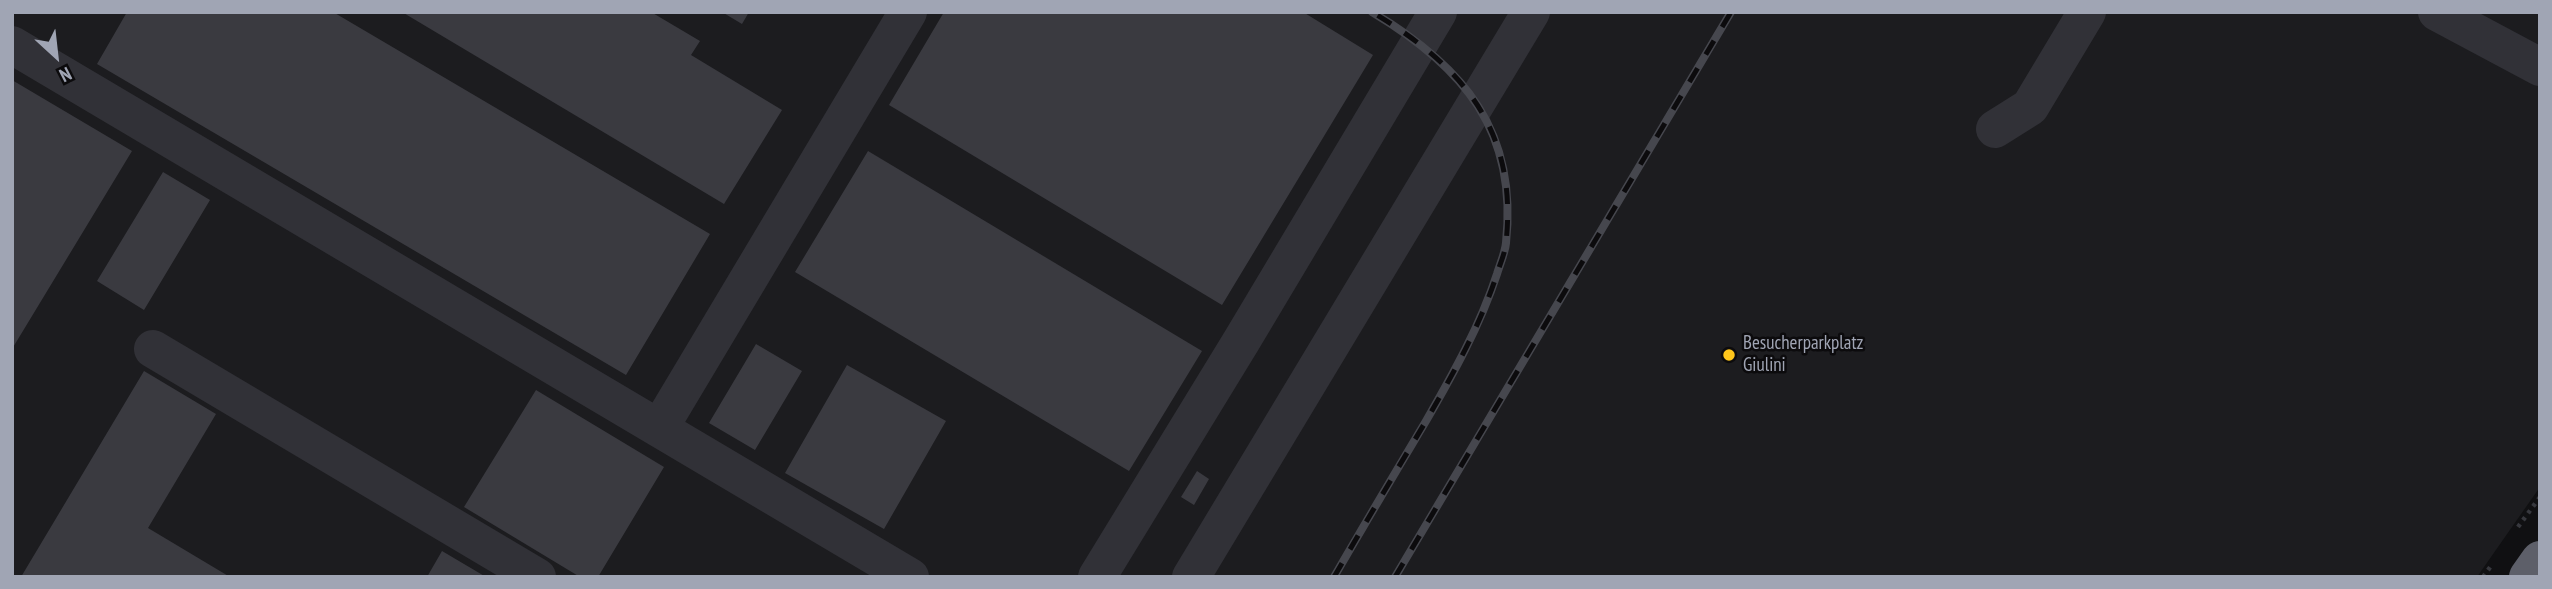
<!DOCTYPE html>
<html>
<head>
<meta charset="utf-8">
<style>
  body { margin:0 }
  #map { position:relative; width:2552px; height:589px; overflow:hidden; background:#101012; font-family:"PT Sans Narrow",sans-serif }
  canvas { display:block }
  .frame { position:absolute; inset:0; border:14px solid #a0a5b4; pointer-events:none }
  .north { position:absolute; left:21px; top:21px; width:70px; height:70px; -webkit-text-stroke:5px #0c0b0d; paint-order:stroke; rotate:153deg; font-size:19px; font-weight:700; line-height:28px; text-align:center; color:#a0a5b4 }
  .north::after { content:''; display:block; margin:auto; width:24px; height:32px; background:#a0a5b4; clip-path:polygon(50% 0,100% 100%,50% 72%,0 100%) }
</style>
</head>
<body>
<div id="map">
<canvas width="2552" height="589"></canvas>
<div class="frame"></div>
<div class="north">N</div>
</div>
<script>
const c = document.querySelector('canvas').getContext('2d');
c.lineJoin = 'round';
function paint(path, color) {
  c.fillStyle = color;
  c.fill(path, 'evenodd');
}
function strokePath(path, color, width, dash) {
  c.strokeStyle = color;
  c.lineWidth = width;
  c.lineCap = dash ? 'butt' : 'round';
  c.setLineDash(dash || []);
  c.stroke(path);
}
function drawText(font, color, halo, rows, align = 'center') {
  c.font = font + ' "PT Sans Narrow",sans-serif';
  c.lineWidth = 5;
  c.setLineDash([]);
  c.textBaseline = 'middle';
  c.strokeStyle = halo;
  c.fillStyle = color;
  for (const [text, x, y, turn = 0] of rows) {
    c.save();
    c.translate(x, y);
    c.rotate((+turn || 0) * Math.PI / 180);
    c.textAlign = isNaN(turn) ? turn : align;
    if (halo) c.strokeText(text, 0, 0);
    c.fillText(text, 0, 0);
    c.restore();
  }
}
const built = new Path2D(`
  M12,12H2540V487L2477,577H12Z`);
const building = new Path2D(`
  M127,12H333L710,234L626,375L97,64Z
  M402,12H651L700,41L691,55L782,110L724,204Z
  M722,12H749L742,24Z
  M944,12H1303L1373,55L1222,305L889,105Z
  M12,80L132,151L12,349Z
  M868,151L1202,351L1129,471L795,272Z
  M163,172L210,200L144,310L97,281Z
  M756,344L802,371L755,450L709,423Z
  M847,365L946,421L884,529L785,473Z
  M144,371L216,414L148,528L230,577H21Z
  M536,390L664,467L598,577H580L464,507Z
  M1197,471L1209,479L1194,505L1181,497Z
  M442,551L486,577H427Z`);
const path = new Path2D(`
  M2518,527L2540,497
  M2483,577L2491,566`);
const minor = new Path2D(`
  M2437,12L2540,67
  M12,45L910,577
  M1995,129L2030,107L2087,12
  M153,349L537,577
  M660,427L908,12
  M1097,577L1242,340L1438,12
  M1191,577L1531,12`);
const highway = new Path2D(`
  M2528,577L2540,560`);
const rail = new Path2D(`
  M1334,577C1364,525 1395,473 1426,421C1453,374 1480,326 1497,274C1500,264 1505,253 1506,243C1518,131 1464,67 1372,12
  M1395,577L1731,12`);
const markers = [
  [1729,355,7,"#ffc61b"]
];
const poiNames = [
  ["Besucherparkplatz",1743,344],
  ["Giulini",1743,366]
];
paint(built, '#1c1c1f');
paint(building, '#3a3a40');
strokePath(path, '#37383e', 4.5, [3.5, 5]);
strokePath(minor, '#313137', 38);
strokePath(highway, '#5d5f69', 38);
strokePath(rail, '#46474e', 8);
strokePath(rail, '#0c0b0d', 5, [16]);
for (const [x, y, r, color] of markers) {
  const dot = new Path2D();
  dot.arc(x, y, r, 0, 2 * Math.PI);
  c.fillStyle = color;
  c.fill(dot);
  strokePath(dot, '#0c0b0d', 2.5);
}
drawText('19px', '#a0a5b4', '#0c0b0d', poiNames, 'left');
</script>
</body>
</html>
